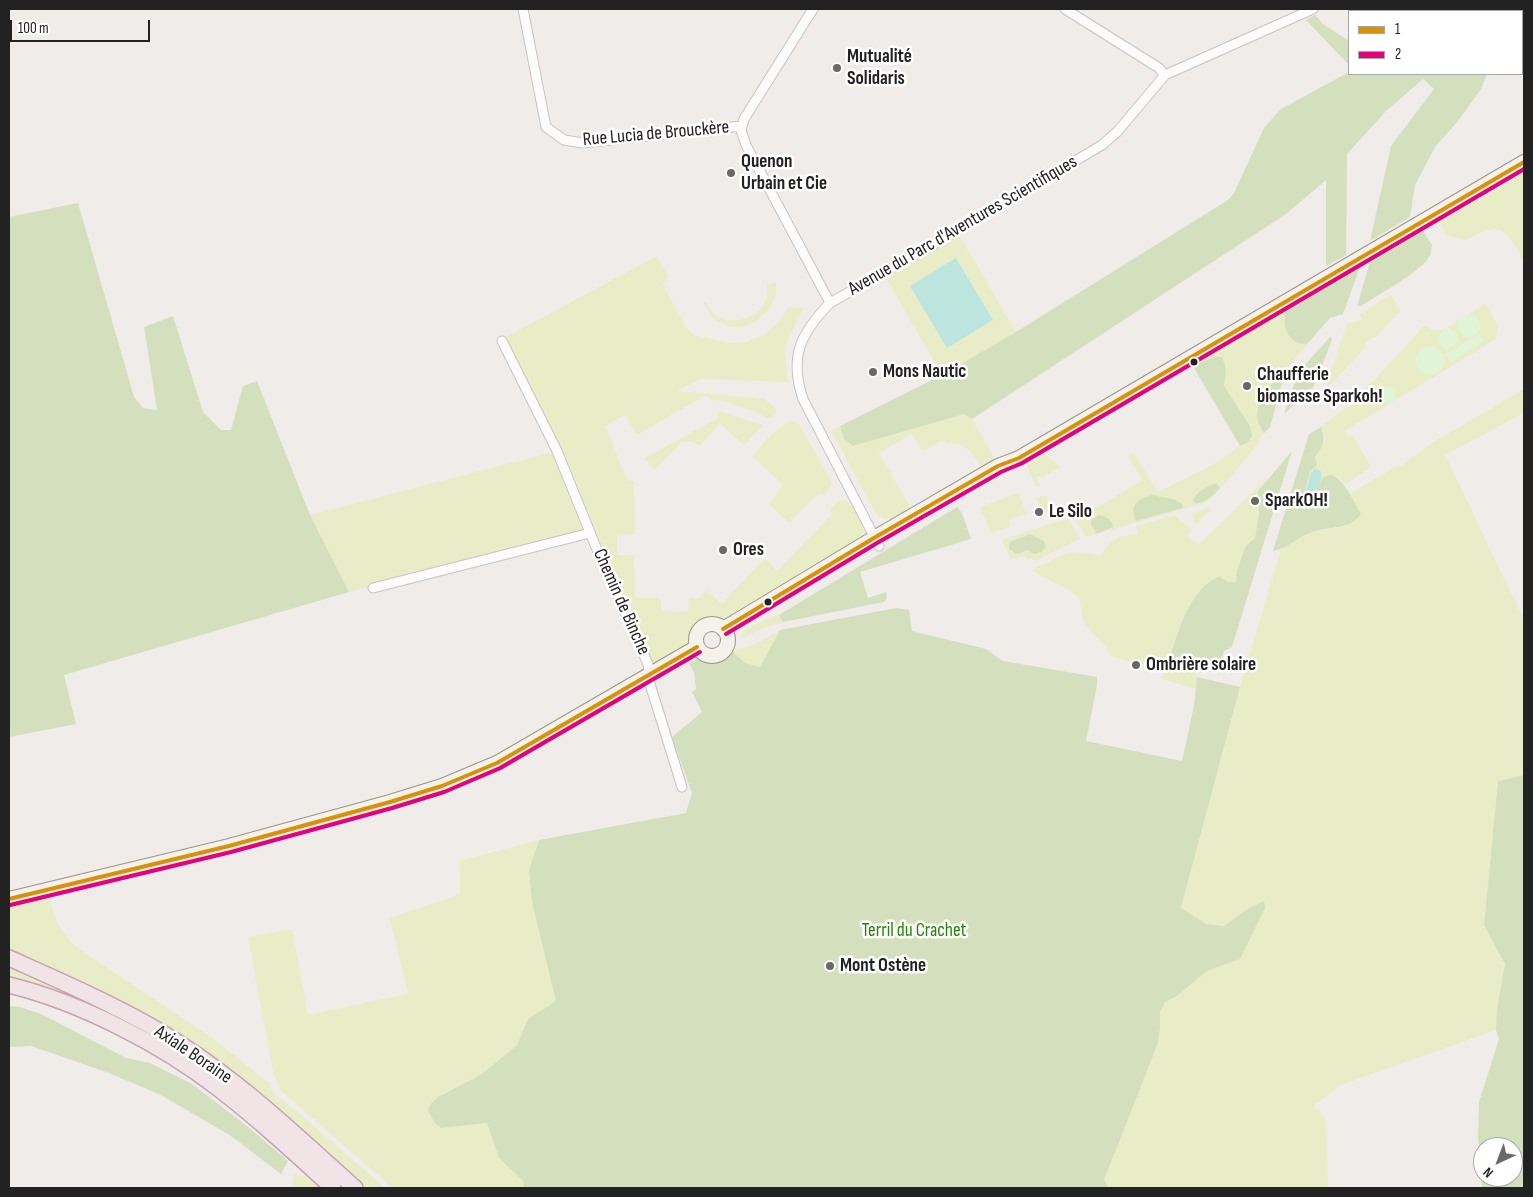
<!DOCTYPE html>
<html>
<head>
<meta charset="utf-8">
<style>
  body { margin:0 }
  #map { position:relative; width:1533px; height:1197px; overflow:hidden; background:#f0ecea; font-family:"Sofia Sans Condensed",sans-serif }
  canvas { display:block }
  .frame { position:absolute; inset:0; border:10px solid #222; pointer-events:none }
  .legend { position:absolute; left:1348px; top:10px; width:175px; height:65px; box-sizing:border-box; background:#fff; border:1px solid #a7a7a7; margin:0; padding:6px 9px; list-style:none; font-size:15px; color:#222 }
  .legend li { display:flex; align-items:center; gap:10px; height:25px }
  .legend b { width:25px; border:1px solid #a7a7a7 }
  .north { position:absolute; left:1473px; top:1137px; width:50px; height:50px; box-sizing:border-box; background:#fff; border:1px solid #a7a7a7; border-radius:50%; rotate:223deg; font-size:14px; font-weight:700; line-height:20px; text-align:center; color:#222 }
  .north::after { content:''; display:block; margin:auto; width:18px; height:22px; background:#6a6968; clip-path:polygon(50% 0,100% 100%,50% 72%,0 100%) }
  .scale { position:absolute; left:10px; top:20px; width:140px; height:22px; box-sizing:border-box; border:2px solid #222; border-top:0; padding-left:6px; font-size:15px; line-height:18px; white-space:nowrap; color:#222; -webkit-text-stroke:4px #fff; paint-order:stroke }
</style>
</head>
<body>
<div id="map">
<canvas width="1533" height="1197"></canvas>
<div class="frame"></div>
<ul class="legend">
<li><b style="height:6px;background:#d79205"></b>1</li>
<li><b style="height:6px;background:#e5007d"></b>2</li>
</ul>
<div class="north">N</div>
<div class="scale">100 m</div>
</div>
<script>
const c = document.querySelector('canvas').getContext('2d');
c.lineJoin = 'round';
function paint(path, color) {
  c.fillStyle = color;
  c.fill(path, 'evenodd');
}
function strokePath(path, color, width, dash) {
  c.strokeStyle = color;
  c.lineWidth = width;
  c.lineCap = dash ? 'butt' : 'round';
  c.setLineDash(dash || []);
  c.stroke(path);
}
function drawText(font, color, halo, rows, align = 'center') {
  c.font = font + ' "Sofia Sans Condensed",sans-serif';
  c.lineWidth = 5;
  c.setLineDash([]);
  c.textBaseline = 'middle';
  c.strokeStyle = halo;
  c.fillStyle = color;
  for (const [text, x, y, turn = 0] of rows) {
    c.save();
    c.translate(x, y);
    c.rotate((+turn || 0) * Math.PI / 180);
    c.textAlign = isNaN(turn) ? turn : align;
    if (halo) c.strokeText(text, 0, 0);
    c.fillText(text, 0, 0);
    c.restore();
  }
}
const grass = new Path2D(`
  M1524,173V262C1506,229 1502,219 1466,240L1448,236L1439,222Z
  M957,231L1016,332L942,375L883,273Z
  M657,256L668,276L663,285L685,326L693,335L729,343L746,342L764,335L778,323L788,307L803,308L785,347V354L788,382L700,379L677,391L765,399L777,410L773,418L770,419C758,413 723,398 712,401L707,396H704L637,435L625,415L605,426L627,480L634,481L635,534L617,535V555H634L635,598H655L661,600V611L688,612L689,597L698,599L707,590L722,604L765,558L777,571L833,513L830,510C832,507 835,503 839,501C850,496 862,520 863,529C864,533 862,537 860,541L730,619L709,618L702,621L685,645L655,662L651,661L560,449L504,338Z
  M1360,267L1343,314L1329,318L1285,371L1270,427L1258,439L1261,441L1213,497L1205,503L1086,537L1076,520L1143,480L1128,456L1133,452L1158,492L1211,466L1240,446L1193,366Z
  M776,282C780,311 744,340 718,321C711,317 707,310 703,303L705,302C710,309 714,315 722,319C727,321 732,321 738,320C758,317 769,305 767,285Z
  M1391,294L1400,312L1375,338L1372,337L1365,344L1367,346L1325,390L1347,324L1362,320L1360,314Z
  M1485,304L1498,325L1496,339L1345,431L1349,437L1353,435L1371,467L1345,485L1340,478L1332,476L1320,483L1309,509H1304L1301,507L1310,472L1315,462V457L1324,442L1325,437L1321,427L1346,407H1349L1425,325L1432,330H1443Z
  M1524,389V413L1445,455L1524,620V775L1498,781L1484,925L1505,964V979L1496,1030L1341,1085L1313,1107L1320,1112L1326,1122L1328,1188H1109L1104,1180L1158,1043L1160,1028V1012L1164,1002L1177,996L1207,971L1240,959L1246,910L1224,926L1206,924L1181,909L1240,687L1281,549L1314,531L1346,526L1361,513L1350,494L1396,466L1398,468L1432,443Z
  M718,411L763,425L744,446L720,423L700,446L692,442H682L654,470L645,458L718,418Z
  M964,414L972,419L997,463L984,470C974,456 967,441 947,444L944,441H941L925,450L921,449L912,434L879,453L913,511C897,518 889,525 875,512L831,430L840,426L844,439L853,446Z
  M791,420L800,425L832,483L825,496L821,493L816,496L789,523L769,504L783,485L752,456L772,434Z
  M557,451L590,533L349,592L310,515Z
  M1045,454L1061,467L1044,476L1036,477L1040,486L1036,487L1027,465Z
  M1270,475L1258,491L1259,513L1255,538L1237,570L1236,582H1228L1219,576C1188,591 1180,627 1170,657L1198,665L1196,689L1162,679L1164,670L1110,656C1107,642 1091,635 1084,622C1080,614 1083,602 1077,596C1064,584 1045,581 1032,570L1068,552L1101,555C1112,539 1118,535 1138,534L1136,526L1175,515L1192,530L1187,536L1198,545Z
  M1019,493L1026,514L1008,520L1010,527L991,533L980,507Z
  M1046,495L1051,510L1042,514L1036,498Z
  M1209,508L1210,510L1195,526L1191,513Z
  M1069,519L1080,539L1037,560L1026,558L1024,555L1011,560L1002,540L1052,523Z
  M779,615L783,622L758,630L744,638H738C747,626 765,620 779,615Z
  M780,630L760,668L745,663L732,651L756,644Z
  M539,840L529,870L532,902L556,1001L528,1019L517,1045L482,1074L438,1097L441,1128L487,1123L499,1158L523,1181L524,1188H393L280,1090L273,1071L248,937L292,929L308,1015L408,994L390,918L460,894L459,861Z
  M50,900C56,923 61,933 79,949L215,1040L269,1083L274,1094L299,1113L385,1188H355L183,1037L134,1008L9,951V906L19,902Z
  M9,966L73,992L171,1045L130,1024L9,978Z
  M295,1174L305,1176L319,1188H297L292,1183Z`);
const forest = new Path2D(`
  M1315,15L1323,24L1349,41V65L1306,20Z
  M1349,72V74H1487L1481,89L1458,121L1435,147L1415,185L1410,217L1370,241L1391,146L1434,89L1423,79L1386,111L1347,154L1346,255L1326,266V180L1286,214L972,419L964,414L853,446L844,439L840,426L942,375L1016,332L1228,200L1234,193L1264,128L1281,109Z
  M78,203L134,397L143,408L157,410L144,327L173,316L203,412L221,430H231L243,386L257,381L310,515L349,592L64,675L76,724L9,737V217Z
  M1423,231L1432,245C1431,249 1431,254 1429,257C1422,271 1376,296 1361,306H1357L1370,262Z
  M1360,267L1343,314L1330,318L1307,344C1287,344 1283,328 1285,311Z
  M1331,336L1332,340L1314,386L1284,414L1299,371Z
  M1214,357H1222C1227,367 1226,374 1224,386L1250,426L1252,436L1247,443L1240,446L1193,366Z
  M1285,371L1270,427L1264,433C1262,429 1259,426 1258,422C1253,402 1272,383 1285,371Z
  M1321,427C1326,440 1323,447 1315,457L1317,465L1310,472L1301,507L1304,509H1309C1312,501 1315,491 1319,483C1335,457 1354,503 1361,513C1352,530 1331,526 1315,531C1300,535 1289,548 1273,551L1309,434Z
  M1292,451L1232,647L1224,651L1219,670L1170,657C1180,627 1188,592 1219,576L1228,582H1236L1237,570L1246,546L1255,538L1259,513L1258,491Z
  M1216,483L1220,488C1213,496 1207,501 1196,504L1193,500C1197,491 1207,487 1216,483Z
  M1152,495L1176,500L1183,505V508L1136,521C1129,504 1137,500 1152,495Z
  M957,507L962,513L971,539L860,572L868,598L886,592L887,597L884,602L783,622L779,615Z
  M1099,515C1106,516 1112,520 1113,527L1097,534L1091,525V520Z
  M1030,534L1044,541L1046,546L1042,552L1034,554L1028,550L1017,554L1009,549L1010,542C1016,538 1023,538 1030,534Z
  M896,608L909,610L912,631L986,649L1003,661L1097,677V685L1086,741L1182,761L1194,706L1197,677L1240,687L1181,908L1206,924L1224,926L1246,910L1264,901L1265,908L1240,959L1207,971L1177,996L1165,1002L1160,1012V1028L1158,1043L1104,1180L1109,1188H524L523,1181L499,1158L487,1123L441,1128L434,1122L428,1110L431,1104L438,1097L482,1074L517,1045L528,1019L556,1001L532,902L529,870L539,840L686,813L692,793L672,737L702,712L692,692L696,689L694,672L689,663L701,658L718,660L727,656L732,651L745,663L760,667L780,630Z
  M1524,775V1188H1482L1478,1136L1479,1102L1499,1039L1496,1030L1497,1010L1505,964L1484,925L1498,781ZM1483,1147H1513V1177H1483Z
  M9,1006L20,1007L41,1014L126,1058L150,1063L192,1084L247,1126L288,1161L281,1174L231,1136L161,1095L109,1073L31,1046L9,1047Z`);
const park = new Path2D(`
  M1458 326a11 11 0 1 1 22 0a11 11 0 1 1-22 0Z
  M1449,328L1457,334C1459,345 1452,346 1446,350L1439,343L1438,337L1443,329Z
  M1480,334L1484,341L1451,362L1446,354Z
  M1416 361a14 14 0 1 1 28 0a14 14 0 1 1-28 0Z
  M1380 395a8 8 0 1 1 16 0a8 8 0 1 1-16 0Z`);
const water = new Path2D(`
  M956,258L993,320L947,348L910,286Z
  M1315,469L1320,470L1322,477L1307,509L1302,505L1311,473Z`);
const minor = new Path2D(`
  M523,9L546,127L564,140L583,143L741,126
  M813,9L744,119L741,130L746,145L830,303
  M1065,9L1159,68L1165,75
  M502,341L557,451L602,562L648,664L650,684L682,787
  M879,546L803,399C789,357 800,334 830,303L957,231L1102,145L1117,132L1165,75L1313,9
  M373,588L590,533`);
const secondary = new Path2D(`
  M696 640a16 16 0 1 1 32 0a16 16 0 1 1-32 0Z
  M723,629L874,538L998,466L1019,458L1524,162
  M9,899L229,846L390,802L442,786L497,763L697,647`);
const trunk = new Path2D(`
  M9,958C67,984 125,1009 179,1043C243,1084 298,1137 355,1188
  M9,985C79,1002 161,1044 219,1089C259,1120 296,1154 333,1188`);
const bus1 = new Path2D(`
  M723,629L874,538L998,466L1019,458L1524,162
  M9,899L229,846L390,802L442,786L497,763L697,647`);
const bus2 = new Path2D(`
  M726,634L877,543L1001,472L1022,463L1524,169
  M10,905L231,852L392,808L444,792L500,768L700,652`);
const markers = [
  [837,68,5,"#6a6968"],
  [731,173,5,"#6a6968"],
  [1194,362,4.5,"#222"],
  [873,372,5,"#6a6968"],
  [1247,386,5,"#6a6968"],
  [1255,501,5,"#6a6968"],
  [1039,512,5,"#6a6968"],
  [723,550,5,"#6a6968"],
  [768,602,4.5,"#222"],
  [1136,665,5,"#6a6968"],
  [830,966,5,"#6a6968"]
];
const poiNames = [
  ["Mutualité",847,57],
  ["Solidaris",847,79],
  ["Quenon",741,162],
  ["Urbain et Cie",741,184],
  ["Mons Nautic",883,372],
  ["Chaufferie",1257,375],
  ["biomasse Sparkoh!",1257,397],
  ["SparkOH!",1265,501],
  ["Le Silo",1049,512],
  ["Ores",733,550],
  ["Ombrière solaire",1146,665],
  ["Mont Ostène",840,966]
];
const streetNames = [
  ["Rue Lucia de Brouckère",656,134,-5],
  ["Avenue du Parc d'Aventures Scientifiques",963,226,-30],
  ["Chemin de Binche",621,602,66],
  ["Axiale Boraine",193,1055,34]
];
const parkNames = [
  ["Terril du Crachet",914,931]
];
paint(grass, '#e8edc8');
paint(forest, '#d4dfbe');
paint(park, '#e0f5d5');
paint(water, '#bce5e0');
strokePath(minor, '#c6c4c3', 11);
strokePath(secondary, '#9c9580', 16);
strokePath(trunk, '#c79fb7', 18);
strokePath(minor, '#fdfcfc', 9);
strokePath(secondary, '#f5f2ec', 14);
strokePath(trunk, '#f0e4e6', 15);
strokePath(bus1, '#d79205', 4);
strokePath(bus2, '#e5007d', 4);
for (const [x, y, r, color] of markers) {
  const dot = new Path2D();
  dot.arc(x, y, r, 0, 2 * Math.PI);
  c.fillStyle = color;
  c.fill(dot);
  strokePath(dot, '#fff', 2);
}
drawText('bold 19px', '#222', '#fff', poiNames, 'left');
drawText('19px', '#222', '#fff', streetNames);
drawText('19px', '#248406', '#fff', parkNames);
</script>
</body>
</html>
